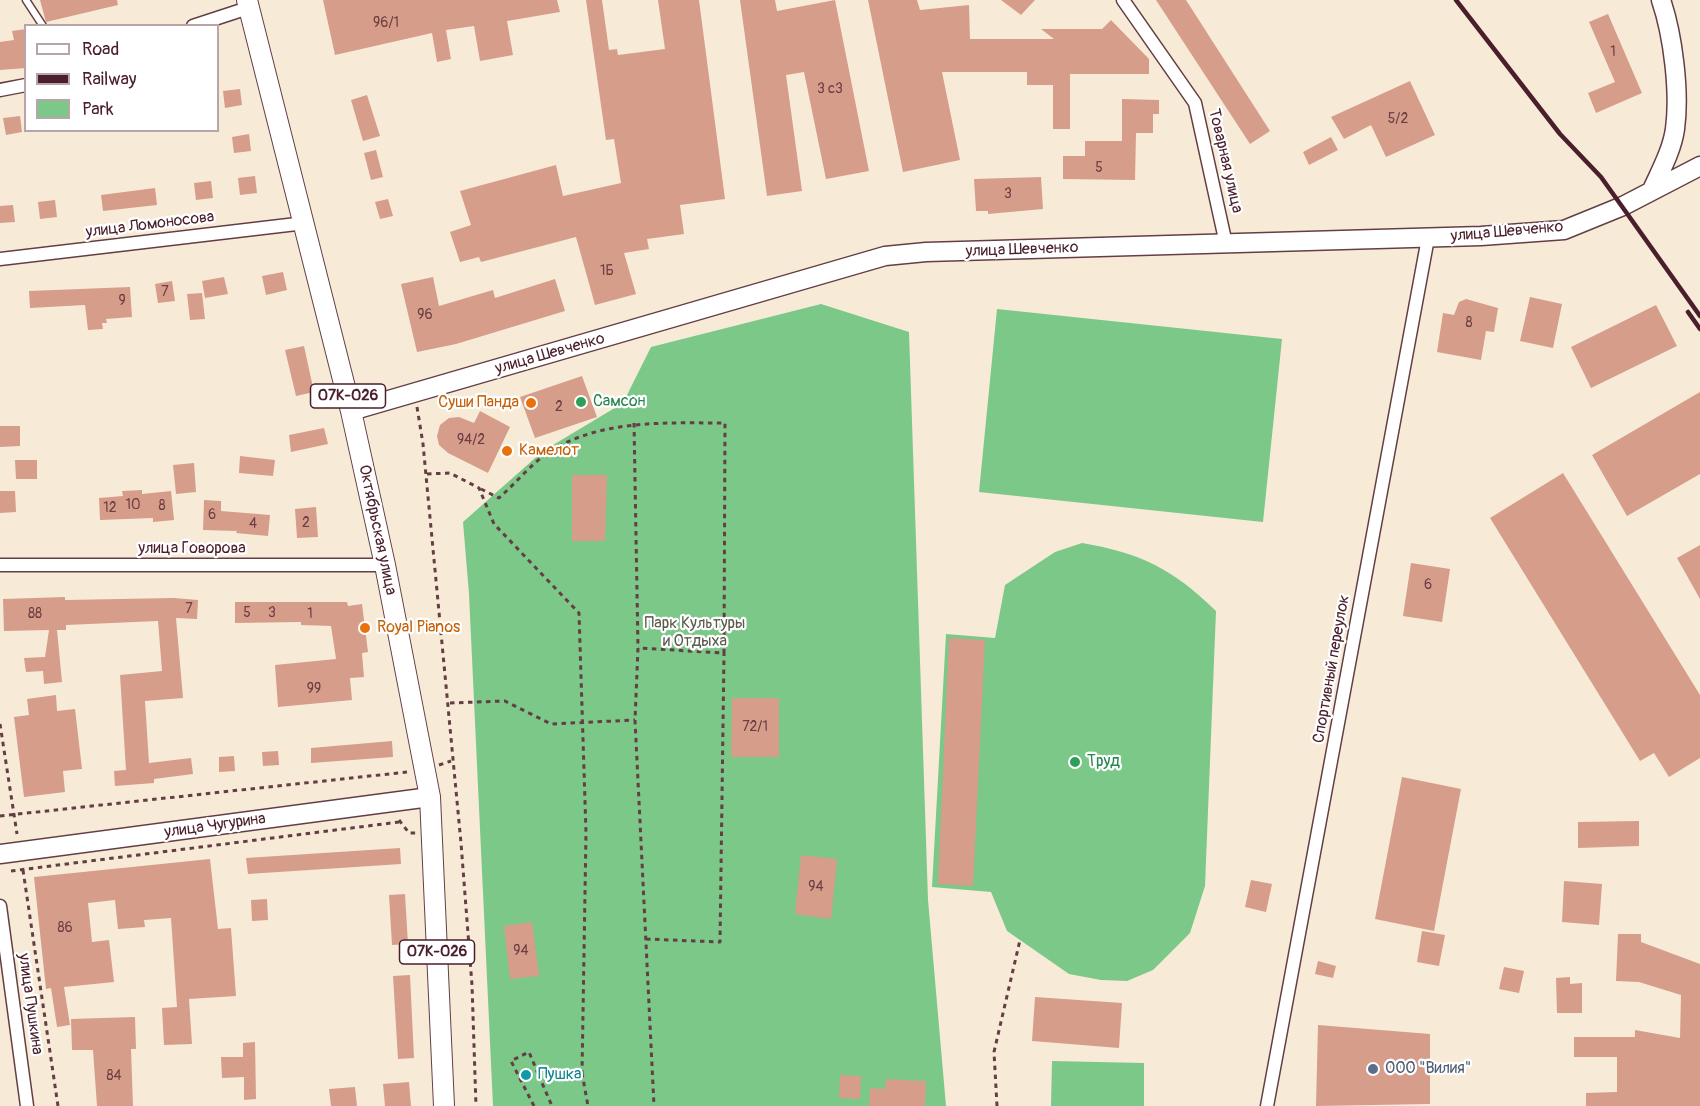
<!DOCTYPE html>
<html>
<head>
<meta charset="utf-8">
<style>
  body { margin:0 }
  #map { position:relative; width:1700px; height:1106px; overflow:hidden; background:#f7ebd8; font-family:Pangolin,sans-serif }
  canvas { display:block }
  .legend { position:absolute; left:24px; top:24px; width:195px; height:108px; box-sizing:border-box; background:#fff; border:2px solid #b7a5aa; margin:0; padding:8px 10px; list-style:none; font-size:18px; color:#4a1f2b }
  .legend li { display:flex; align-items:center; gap:12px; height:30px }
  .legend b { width:30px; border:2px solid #b7a5aa }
</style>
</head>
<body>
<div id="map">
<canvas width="1700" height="1106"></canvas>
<ul class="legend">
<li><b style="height:8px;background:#fff"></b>Road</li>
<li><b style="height:8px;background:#4a1f2b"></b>Railway</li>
<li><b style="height:16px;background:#7bc888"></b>Park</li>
</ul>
</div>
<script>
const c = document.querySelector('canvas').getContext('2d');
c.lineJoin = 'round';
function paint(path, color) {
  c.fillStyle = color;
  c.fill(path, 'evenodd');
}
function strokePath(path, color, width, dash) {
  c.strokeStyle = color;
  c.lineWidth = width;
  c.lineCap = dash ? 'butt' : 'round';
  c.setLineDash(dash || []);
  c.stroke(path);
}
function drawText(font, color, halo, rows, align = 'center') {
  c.font = font + ' Pangolin,sans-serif';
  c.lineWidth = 4.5;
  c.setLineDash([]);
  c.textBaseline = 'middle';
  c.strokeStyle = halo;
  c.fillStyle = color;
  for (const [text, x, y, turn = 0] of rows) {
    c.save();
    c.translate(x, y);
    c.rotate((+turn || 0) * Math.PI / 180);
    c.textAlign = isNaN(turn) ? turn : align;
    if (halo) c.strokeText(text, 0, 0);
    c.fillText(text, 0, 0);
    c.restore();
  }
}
const green = new Path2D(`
  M821,304L909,332L928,900L946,1106H493L469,594L463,522L543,451L623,403L651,347Z
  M997,309L1282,339L1263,522L979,492Z
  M1082,543C1141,553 1173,569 1216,611L1205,886L1190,933L1153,970L1127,981L1101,980L1069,974L1007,931L991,892L932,887L946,634L995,638L1005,585L1055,552Z
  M1052,1061L1144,1063V1106H1051Z`);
const building = new Path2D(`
  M40,0H117L118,5L46,22Z
  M323,0H557L560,12L507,21L513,55L480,61L474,26L446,30L451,59L437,62L432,33L335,55Z
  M586,0H602L609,50L617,49L618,55L665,49L658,0H699L725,199L680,205L684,234L647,239L649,249L624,253L636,294L595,305L576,237L481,262L479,257L460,262L450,232L471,225L460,191L556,165L563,196L621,183L614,139L606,140Z
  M740,0H775L777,11L835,0L869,171L826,179L804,72L786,75L802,191L767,196Z
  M868,0H917L920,10L969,5L970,39H1054L1041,29H1102L1111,20L1149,59V74H1070V129H1053V85H1027V72H942L960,160L903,172Z
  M1001,0H1035L1021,15Z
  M1156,0H1186L1270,131L1250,144Z
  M1608,14L1642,93L1596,113L1588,93L1615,82L1589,22Z
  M26,29V68L0,70V42L14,40L12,31Z
  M1410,81L1435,135L1386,157L1371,125L1344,139L1331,117Z
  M240,89L242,105L225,108L223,91Z
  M367,95L380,136L363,141L351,100Z
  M1122,99L1159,100V114H1153V133H1136L1135,180L1063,179V156H1085V141H1122Z
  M20,116L22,132L6,135L3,118Z
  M249,134L251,151L234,153L232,137Z
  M1331,137L1338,150L1309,165L1303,152Z
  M376,150L383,177L371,180L364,153Z
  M255,176L257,193L240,195L238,178Z
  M1041,177L1043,209L988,214V211H976L974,179Z
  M211,181L213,198L196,200L194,183Z
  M155,188L157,205L103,211L101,195Z
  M388,199L393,216L380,219L375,202Z
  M55,200L57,217L40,219L38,202Z
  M13,205L15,222L0,223V206Z
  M283,272L287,290L266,295L262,276Z
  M224,277L228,294L205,298L202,281Z
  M433,277L439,306L493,290L495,298L555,279L565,311L456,344L417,352L401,284Z
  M172,281L175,301L158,303L155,284Z
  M130,287L132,317L106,319L107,323H102L103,329L88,330L85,305L30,308L29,291Z
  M202,293L205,319L190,320L187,294Z
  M1530,297L1562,304L1553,348L1520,341Z
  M1466,299L1498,308L1494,332L1486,331L1481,360L1437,352L1443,313L1454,315L1459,302Z
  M1656,305L1677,346L1591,388L1571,347Z
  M304,346L314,392L296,396L285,350Z
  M582,376L597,417L535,438L520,397Z
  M1700,392V474L1627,516L1592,455Z
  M480,411L510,427L488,473L448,453L439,445L437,436L440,425L449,418L459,417L474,423Z
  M0,426H20V446L0,447Z
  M324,428L328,444L291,452L289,435Z
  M240,456L275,460L273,476L239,473Z
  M15,460H37V479H16Z
  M194,463L196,492L176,494L173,465Z
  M1563,473L1700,695V758L1669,777L1654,753L1640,761L1490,518Z
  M572,475H607L605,541H572Z
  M142,490V494L171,491L174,520L153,522V518L100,520L99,498L123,496L122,491Z
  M0,491H15L16,512L0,513Z
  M204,500L221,501V511L270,515L268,536L236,533L237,531L203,530Z
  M316,507L318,537L297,538L295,509Z
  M1700,545V599L1677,558Z
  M1411,563L1450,569L1442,622L1403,616Z
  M65,597V600L174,598L198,600L197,619L176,618L183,698L145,701L149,763L191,758L193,774L154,779V783L115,786L114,771L126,770L120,675L162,671L158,621L66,625V630H57L62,682L44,684L43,671L26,672L24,658L45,657L49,630L4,631L3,599Z
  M235,602H347L348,606L362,604L368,652L362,653L364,677L350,678L352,700L278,707L275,665L336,659L331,626L301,625V622L235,623Z
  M949,638L985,640L973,886L938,884Z
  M56,695L57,711L75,709L82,769L63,771L65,792L24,797L14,717L29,715L27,699Z
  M732,698H779V757H731Z
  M392,741L393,757L311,763V748Z
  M278,751L279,765L263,766L262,752Z
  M234,756L235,771L219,772V757Z
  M1402,777L1461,789L1434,931L1375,919Z
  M1639,821V846L1578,848V822Z
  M400,848L401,864L248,874L246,858Z
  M801,855L837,859L831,919L795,914Z
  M210,859L218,929L231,928L236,996L189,999L192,1044L164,1045L162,1008L177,1007L171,918L144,920L145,927L118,929L115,900L88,903L92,942L109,940L114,982L64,987L70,1025L57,1027L51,988L46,989L34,877Z
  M1251,880L1272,884L1266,912L1245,907Z
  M1564,881L1602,884L1599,925L1562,922Z
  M405,894L408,944L392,945L389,895Z
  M267,899L268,920L252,921L251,900Z
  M532,922L539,976L510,979L504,926Z
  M1422,931L1445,935L1439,966L1417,962Z
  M1618,934H1641V942L1700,964V1106H1586V1093L1617,1092V1057H1574V1037H1635V1030L1680,1038L1681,995L1639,982L1616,981Z
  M1318,961L1336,966L1333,978L1315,974Z
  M1504,967L1524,971L1519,993L1499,989Z
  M410,975L414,1058L398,1059L393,976Z
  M1570,977V984L1582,983V1013H1557L1556,978Z
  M1035,997L1122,1003L1119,1048L1032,1041Z
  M135,1017L136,1049H131L133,1106H97L93,1050H72L71,1019Z
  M1318,1025L1430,1034V1104L1316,1106Z
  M255,1042L256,1099L244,1100V1077L222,1078L221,1057H243V1043Z
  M840,1075L861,1076L860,1099L839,1098Z
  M886,1079L926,1081L925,1106H869L870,1088L885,1089Z
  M409,1082L411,1106H385L383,1084Z
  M355,1087L357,1106H331L329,1089Z`);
const path = new Path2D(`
  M417,407L423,444L461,843L472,985L476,1106
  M634,423L638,648L635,720L654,1106
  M427,474L450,473L479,488L494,524L579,613L586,833L582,1073L539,1076L552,1106
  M481,489L499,498C516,483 532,463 550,451C603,419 666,423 725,423L724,653L638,648
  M450,703L505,701L551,724L635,720
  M0,724L17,834
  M439,765L451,761
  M0,816L407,772
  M399,820L409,833H416
  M23,870L58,1106
  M11,871L399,822
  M646,939L720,942L724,653
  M582,1073L588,1106
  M534,1106L511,1061L529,1052L539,1076
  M997,1106L994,1052L1020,940`);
const lane = new Path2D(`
  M26,0L43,26`);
const street = new Path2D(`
  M1123,0L1195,103L1226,244
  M193,26L248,8
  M0,90L26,85
  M0,259L305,223
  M0,565H385
  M0,906L27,1106
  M1267,1106L1428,238`);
const secondary = new Path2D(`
  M1652,190C1661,170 1672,150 1675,129C1680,92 1673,35 1661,0
  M351,411L885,256L926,252L1481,236L1564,230L1623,206L1700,166
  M0,854L430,797`);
const primary = new Path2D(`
  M247,0L351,411L385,565L430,797L444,1106`);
const rail = new Path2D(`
  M1456,0L1560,134L1601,177L1700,316
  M1688,312L1700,329`);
const markers = [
  [581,402,6,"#2e9e5b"],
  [531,403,6,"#e8710a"],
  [507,451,6,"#e8710a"],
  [365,628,6,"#e8710a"],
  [1075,762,6,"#2e9e5b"],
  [1373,1069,6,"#5c6f8a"],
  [526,1075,6,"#0f9aa8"]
];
const numberNames = [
  ["96/1",386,23],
  ["1",1613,52],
  ["3 с3",830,89],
  ["5/2",1398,119],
  ["5",1099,168],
  ["3",1008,194],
  ["1Б",607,271],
  ["7",165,292],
  ["9",122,301],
  ["96",425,315],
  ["8",1469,323],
  ["2",559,407],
  ["94/2",471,440],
  ["10",133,505],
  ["8",162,506],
  ["12",110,508],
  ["6",212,515],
  ["2",306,523],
  ["4",253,524],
  ["6",1428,585],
  ["7",189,609],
  ["5",247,613],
  ["3",272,613],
  ["88",35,614],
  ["1",310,614],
  ["99",314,689],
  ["72/1",755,727],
  ["94",816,887],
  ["86",65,928],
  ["94",521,951],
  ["84",114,1076]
];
const shields = [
  [348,396,75],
  [437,952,75]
];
const shieldNames = [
  ["07К-026",348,396],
  ["07К-026",437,952]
];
const streetNames = [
  ["Товарная улица",1225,161,77],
  ["улица Ломоносова",150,225,-7],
  ["улица Шевченко",1507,232,-5],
  ["улица Шевченко",1022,250,-2],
  ["улица Шевченко",550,354,-16],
  ["Октябрьская улица",377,530,78],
  ["улица Говорова",192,549],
  ["Спортивный переулок",1332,669,-80],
  ["улица Чугурина",215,826,-8],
  ["улица Пушкина",30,1004,82]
];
const leisureNames = [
  ["Самсон",593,402],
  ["Труд",1087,762]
];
const foodNames = [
  ["Суши Панда",519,403,"right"],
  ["Камелот",519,451],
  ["Royal Pianos",377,628]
];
const parkNames = [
  ["Парк Культуры",695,624],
  ["и Отдыха",695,642]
];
const serviceNames = [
  ["ООО \"Вилия\"",1385,1069]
];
const cultureNames = [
  ["Пушка",538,1075]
];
paint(green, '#7bc888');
paint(building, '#d69d8b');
strokePath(lane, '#643e45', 9);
strokePath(street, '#643e45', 15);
strokePath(secondary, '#643e45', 21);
strokePath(primary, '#643e45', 22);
strokePath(path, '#643e45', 3, [4.5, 4.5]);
strokePath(lane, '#fff', 6);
strokePath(street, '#fff', 12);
strokePath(secondary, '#fff', 18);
strokePath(primary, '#fff', 20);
strokePath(rail, '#4a1f2b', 4.5);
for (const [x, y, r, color] of markers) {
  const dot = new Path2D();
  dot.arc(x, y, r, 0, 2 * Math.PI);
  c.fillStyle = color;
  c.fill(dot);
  strokePath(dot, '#fff', 2);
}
drawText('14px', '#6d3e43', null, numberNames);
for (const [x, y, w] of shields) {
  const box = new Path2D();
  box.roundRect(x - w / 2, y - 12, w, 24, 4.5);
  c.fillStyle = '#fff';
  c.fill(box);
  strokePath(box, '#4a1f2b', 1.5);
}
drawText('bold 15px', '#4a1f2b', null, shieldNames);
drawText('16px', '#4a1f2b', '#fff', streetNames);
drawText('16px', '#27864d', '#fff', leisureNames, 'left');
drawText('16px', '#c56008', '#fff', foodNames, 'left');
drawText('16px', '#5b5a4c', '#fff', parkNames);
drawText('16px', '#4e5e75', '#fff', serviceNames, 'left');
drawText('16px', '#0d838f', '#fff', cultureNames, 'left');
</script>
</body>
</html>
